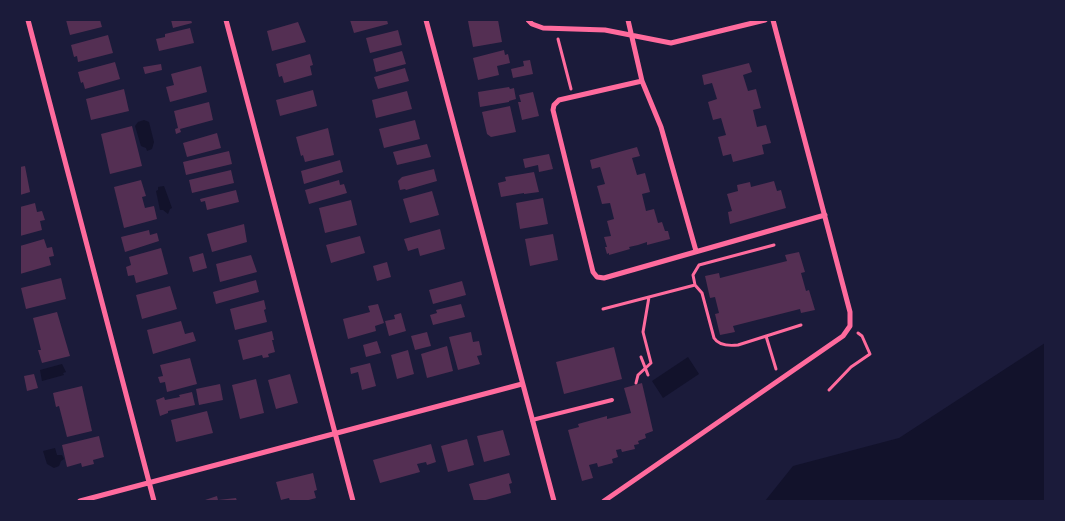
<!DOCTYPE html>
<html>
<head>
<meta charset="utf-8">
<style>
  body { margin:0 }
  #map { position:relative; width:1065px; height:521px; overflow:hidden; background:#1b1b3a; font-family:"Sofia Sans Condensed",sans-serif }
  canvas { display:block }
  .frame { position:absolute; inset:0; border:21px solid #1b1b3a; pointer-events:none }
</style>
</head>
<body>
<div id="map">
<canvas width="1065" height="521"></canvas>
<div class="frame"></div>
</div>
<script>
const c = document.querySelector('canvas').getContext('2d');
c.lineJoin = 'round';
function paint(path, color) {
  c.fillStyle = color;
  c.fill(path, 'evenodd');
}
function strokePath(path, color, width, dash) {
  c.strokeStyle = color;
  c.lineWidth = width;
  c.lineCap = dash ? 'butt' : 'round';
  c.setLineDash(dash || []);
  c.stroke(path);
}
const water = new Path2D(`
  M144,120L149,122L154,142L152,149L147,151L146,148L141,146L135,126L138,122Z
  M164,186L172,208L170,209L168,214L163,210H160L156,191L158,190V187Z
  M1045,343V501H765L793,466L899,438Z
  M688,357L699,374L663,398L652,381Z
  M62,364L66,372L63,373L64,375L42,381L40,370Z
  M55,448L57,455H62L64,459L61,461L59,466L54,468L47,464L43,451Z`);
const building = new Path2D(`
  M66,20H100L102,27L70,35Z
  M171,20H191L192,23L173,28Z
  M350,20H387L388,24L354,33Z
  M475,20H498L502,42L473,47L468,21Z
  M298,22L306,42L272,51L267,31Z
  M190,28L194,43L159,51L156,39L165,37V34Z
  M398,30L402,45L370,53L366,38Z
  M108,35L113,53L78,62L77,56L74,57L71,45Z
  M504,50L505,55L508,54L510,63L497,66L499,75L478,80L473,58Z
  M402,51L406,64L376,72L373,59Z
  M310,54L313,65L310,66L312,75L284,83L282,76L279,77L276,64Z
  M530,60L533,74L513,78L511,69L524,66L523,61Z
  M115,62L120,79L85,89L83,82L81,83L78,72Z
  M749,63L752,72L743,75L748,91L756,89L761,108L753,110L757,127L766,125L771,143L762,145L764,154L733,162L731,154L723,156L718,137L726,135L721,118L713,120L708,102L717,99L712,83L704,85L702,75Z
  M161,64L162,70L145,74L143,67Z
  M201,66L207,92L170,102L166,87L174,85L171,74Z
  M405,68L409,81L378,89L374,77Z
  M509,87L510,89L514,88L516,99L509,101V102L480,107L478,92Z
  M124,89L129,111L91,120L86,99Z
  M313,90L317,106L280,116L276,100Z
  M407,91L412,109L376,118L372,100Z
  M533,92L539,116L522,120L518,102H521L519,95Z
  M209,102L213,120L180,129L181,132L176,134L175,129L178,128L174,111Z
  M510,106L516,132L491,137L487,134L482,112Z
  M415,120L420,139L384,148L379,129Z
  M132,126L142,166L110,174L101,134Z
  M328,128L334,155L305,162L303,155L301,156L296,137Z
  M217,133L221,148L187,157L183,143Z
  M427,144L431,157L397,165L393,152Z
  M637,147L640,156L632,158L637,175L645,173L650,192L642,194L646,211L654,209L658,223L662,222L665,231H668L670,239L647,245V242L638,245L629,247L630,249L609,255V253L607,254L605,247H607L604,237L611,236L607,221L614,219L610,203L602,204L597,186L605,184L600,167L592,169L590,160Z
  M229,151L232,164L186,175L183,162Z
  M549,154L553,169L539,172L538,165L525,168L523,159Z
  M340,160L343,172L304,184L301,171Z
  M25,166L30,192L20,195V167Z
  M434,169L437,181L406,190L405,189L400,190L398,181L402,177Z
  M231,170L234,183L192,193L189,180Z
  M534,172L539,192L524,194V193L501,197L498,183L506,181L505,177Z
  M141,180L146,196L142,197L145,208L154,206L157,219L124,228L114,187Z
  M339,180L340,185L344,184L347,193L309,204L305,190Z
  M774,181L777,191L781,190L786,208L730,224L728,212L732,211L727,194L738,191L737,185L750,182L751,187Z
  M236,190L239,202L207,210L205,201L201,202L200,199Z
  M432,191L439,215L410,223L403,199Z
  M543,198L548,224L520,229L516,203Z
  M351,200L357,225L325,233L319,208Z
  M35,203L37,212L42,211L45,220L40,221L42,230L20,236V207Z
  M244,224L247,242L212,252L207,234Z
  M440,229L445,249L420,256L418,248L408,251L404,239Z
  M149,230L150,235L157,233L159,241L125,252L121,237Z
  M553,234L558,260L530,266L525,239Z
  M360,236L365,253L331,263L326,245Z
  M44,239L47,248L52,247L54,256L49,257L51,265L20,274V246Z
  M161,248L168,274L136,283L134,275L128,276L126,267L131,265L129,257Z
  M799,252L805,272L801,273L806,291L809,290L815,310L801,313L800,309L733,326L735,332L720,335L715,314L719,313L715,297L710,298L705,276L719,273L720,278L787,261L785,255Z
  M203,253L207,268L193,272L189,257Z
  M251,255L257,272L220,282L216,264Z
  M387,262L391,277L377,281L373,266Z
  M61,278L66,299L26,309L21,288Z
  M256,280L259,292L216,304L213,292Z
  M462,281L466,295L433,304L429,290Z
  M170,286L177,309L142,319L136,295Z
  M264,300L266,309L264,310L267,322L235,330L230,309Z
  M378,304L384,323L375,326L376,331L348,339L343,319L370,312L368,306Z
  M461,304L465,317L433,325L430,315L437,313L436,310Z
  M57,312L70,356L42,363L38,350H41L33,318Z
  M401,313L406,331L389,336L385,321L395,319L394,315Z
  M181,321L185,334L193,332L196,341L153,354L147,330Z
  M272,331L274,340H272L275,352L268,354L269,357L263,358L262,355L243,360L238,340Z
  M427,332L431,346L415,350L411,336Z
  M471,332L473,342L479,341L482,355L477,356L480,364L458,370L449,337Z
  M377,341L381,353L366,357L363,345Z
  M447,346L453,371L427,378L421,354Z
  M614,347L622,379L564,394L556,362Z
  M408,350L414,374L397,379L391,355Z
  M190,358L197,384L167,392L165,382L160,383L158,377L163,376L160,365Z
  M370,363L376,386L362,390L358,372L351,374L350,368Z
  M34,374L38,388L27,391L24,376Z
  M290,374L298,403L276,409L268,380Z
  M256,379L264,413L240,419L232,385Z
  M642,383L653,431L645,434L646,438L638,441L639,444L634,445L635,449L622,452L621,449L616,450L618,457L612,459L613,463L598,467L597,463L589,465L593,478L582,481L568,430L579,427L578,424L607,416V419L631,413L624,388Z
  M220,384L223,400L199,405L196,389Z
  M82,386L92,431L67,437L59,406L56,407L53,393Z
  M192,392L195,405L168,411V413L160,416L156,400L164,397L165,400L180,397L179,395Z
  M207,411L213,433L176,442L171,420Z
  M503,430L510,455L484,462L477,436Z
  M99,436L104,457L93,460L94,464L82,467L81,463L67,467L62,445Z
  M467,439L474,465L448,472L441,446Z
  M431,444L436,462L427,465L426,462L417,464L420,472L380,483L373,460Z
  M313,473L317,490L314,491L316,498L305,501H290L289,498L281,500L276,482Z
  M509,473L512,483L509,484L511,493L482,501H474L469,484Z
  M217,496L218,500L236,498L237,501H202Z`);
const path = new Path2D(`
  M558,39L571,89
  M695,285L693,275L699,265L774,245
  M603,309L695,285L702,293L714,338C719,346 729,346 738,345L801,325
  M766,336L776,369
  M641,357L648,375
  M636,383L638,375L651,363L643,332L649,297
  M829,390L851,367L870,354L862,336L858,333`);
const service = new Path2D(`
  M532,420L612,400`);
const minor = new Path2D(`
  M28,20L154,501
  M226,20L353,501
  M426,20L554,501
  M528,20L532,24L543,28L605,30L671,43L765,20
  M628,20L642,81L661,127L696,251
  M642,81L559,100L554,105L553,110L593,272L597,277L604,278L825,215
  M80,501L522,384
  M604,501L843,336L850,326V312L773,20`);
paint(water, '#12122b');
paint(building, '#542f53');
strokePath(path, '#ff6b9d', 3);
strokePath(service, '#ff6b9d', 4);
strokePath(minor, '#ff6b9d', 5);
</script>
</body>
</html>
